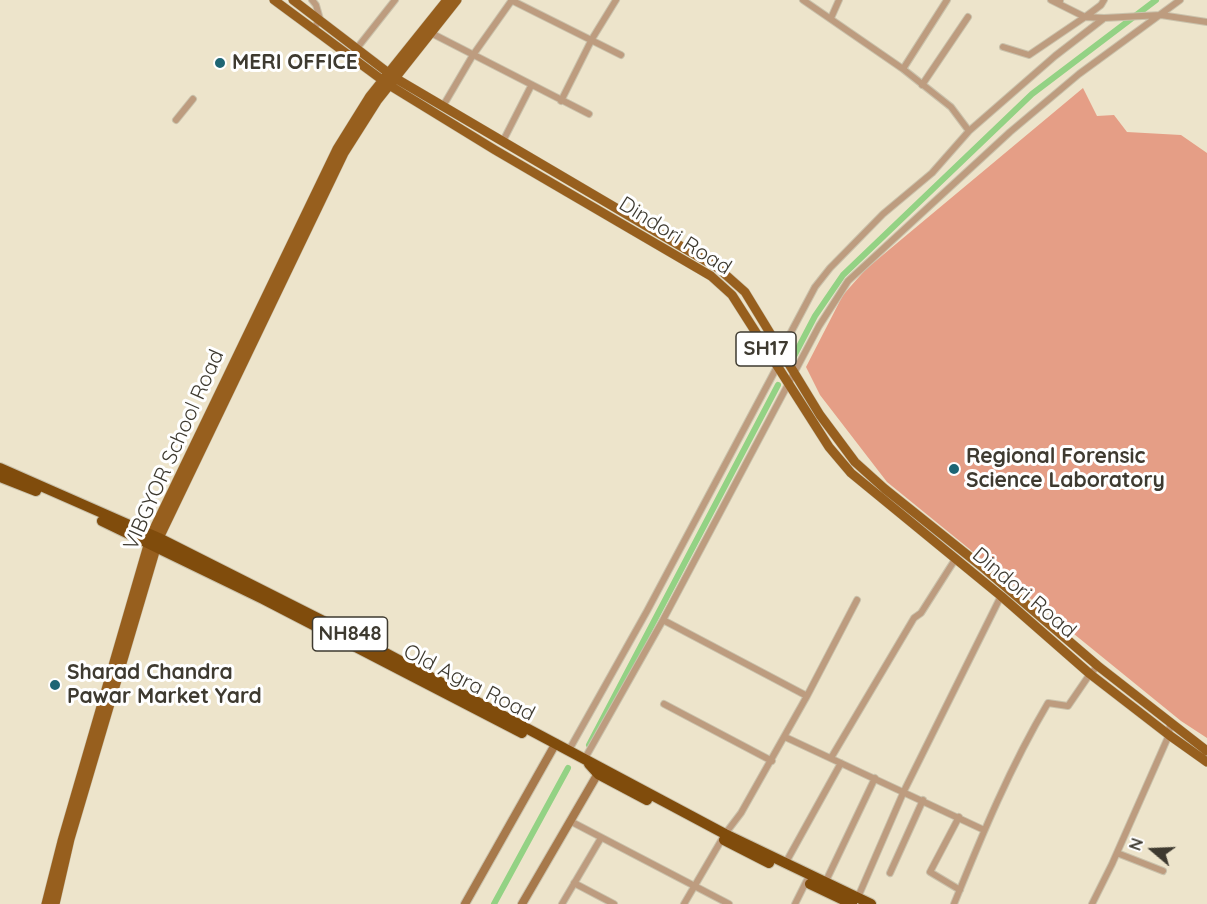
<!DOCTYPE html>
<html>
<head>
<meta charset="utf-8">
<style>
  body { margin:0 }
  #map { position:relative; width:1207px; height:904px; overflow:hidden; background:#ede4cb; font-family:Quicksand,sans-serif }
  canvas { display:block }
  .north { position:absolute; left:1123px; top:820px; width:60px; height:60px; -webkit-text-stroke:4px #fff; paint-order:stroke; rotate:289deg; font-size:16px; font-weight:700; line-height:24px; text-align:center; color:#3e3a30 }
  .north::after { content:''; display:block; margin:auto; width:21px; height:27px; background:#3e3a30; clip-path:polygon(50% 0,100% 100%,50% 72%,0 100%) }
</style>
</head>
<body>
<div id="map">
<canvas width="1207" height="904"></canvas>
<div class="north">N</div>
</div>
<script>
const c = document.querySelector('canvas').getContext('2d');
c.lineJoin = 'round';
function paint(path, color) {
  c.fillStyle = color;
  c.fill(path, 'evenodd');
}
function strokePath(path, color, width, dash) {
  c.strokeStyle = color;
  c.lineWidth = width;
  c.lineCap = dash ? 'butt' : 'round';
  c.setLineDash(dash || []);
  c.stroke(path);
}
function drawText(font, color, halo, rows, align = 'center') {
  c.font = font + ' Quicksand,sans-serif';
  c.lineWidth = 6;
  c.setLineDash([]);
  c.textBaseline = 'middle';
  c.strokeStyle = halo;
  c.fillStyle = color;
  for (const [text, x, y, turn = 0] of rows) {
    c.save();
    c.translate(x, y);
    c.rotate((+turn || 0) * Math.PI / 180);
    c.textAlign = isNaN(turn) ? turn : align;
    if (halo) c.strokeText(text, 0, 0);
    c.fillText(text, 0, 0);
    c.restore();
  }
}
const green = new Path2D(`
  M1083,88L1097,116L1114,115L1127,132L1181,135L1207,153V738L1181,721L887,482L820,395L806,367L843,295L866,269Z`);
const canal = new Path2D(`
  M792,360L815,316L843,275L1032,94L1156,0
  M589,745L778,385
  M494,904L568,768`);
const street = new Path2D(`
  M312,0L316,5L320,19L313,30
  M511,0L621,55
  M1051,0L1059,4L1060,1
  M1059,4L1085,17L1101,5L1104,0
  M831,18L839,0
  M431,33L589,114
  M1003,47L1029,55L1085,17L1104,18L1161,15L1207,22
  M350,57L395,0
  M903,69L947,0
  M922,85L968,17
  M561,101L592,39L616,0
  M443,106L473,55L512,0
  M176,120L193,99
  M969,131L1055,56L1103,19
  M503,141L531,86
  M781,351L815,287L830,268L883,214L932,173L969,131L951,107L903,69L803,0
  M663,620L807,696L741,813L725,834L684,904
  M807,696L857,600
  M664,704L772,761
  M785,737L984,830
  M569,750L647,611L777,367L786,360
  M831,758L914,618L921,613L956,558
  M584,760L663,620L819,326L848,281L1010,132L1079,74L1180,0
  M959,817L930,872L960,890
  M570,821L729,904
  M1117,853L1163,871
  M785,864L841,763
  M890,873L923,800
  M574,883L614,904
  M825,883L875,778
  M858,897L904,791L1001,596
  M562,904L601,838
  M795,904L808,878
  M954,904C982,835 1010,767 1048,703L1068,706L1090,674L1098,666
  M1092,904L1112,864L1169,735L1170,723`);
const secondary = new Path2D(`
  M465,904L556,743
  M522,904L600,770`);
const primary = new Path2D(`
  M274,0L389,85L495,150L711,276L732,295L829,447L851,473L1001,596L1090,674L1169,735L1207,762
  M293,0L395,78L718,268L745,292L820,415L855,462L885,489L985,569L1098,666L1207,751
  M46,904L62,841L151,535L337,149L370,96L447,0
  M55,904L70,839L159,538L344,153L377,101L457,0`);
const highway = new Path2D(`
  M0,468L159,538L363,641L725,834L871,904
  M0,477L36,491
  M102,521L263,599L522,733
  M589,764L598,774L647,800
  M724,840L769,863
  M810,884L852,904`);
const markers = [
  [220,63,6,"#1d6574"],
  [954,469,6,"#1d6574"],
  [55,685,6,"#1d6574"]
];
const shields = [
  [766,349,60],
  [350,634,75]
];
const shieldNames = [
  ["SH17",766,349],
  ["NH848",350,634]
];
const poiNames = [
  ["MERI OFFICE",232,63],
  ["Regional Forensic",966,457],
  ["Science Laboratory",966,481],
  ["Sharad Chandra",67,673],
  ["Pawar Market Yard",67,697]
];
const streetNames = [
  ["Dindori Road",675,236,32],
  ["VIBGYOR School Road",174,450,-66],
  ["Dindori Road",1024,593,40],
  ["Old Agra Road",469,683,27]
];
paint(green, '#e59e86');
strokePath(canal, '#93d284', 6);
strokePath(street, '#cac2ac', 8);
strokePath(secondary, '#cac2ac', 10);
strokePath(primary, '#cac2ac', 10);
strokePath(highway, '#cac2ac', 12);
strokePath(street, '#bd9c7f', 6);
strokePath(secondary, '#a7794b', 8);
strokePath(primary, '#975f1e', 9);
strokePath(highway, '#804c0c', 10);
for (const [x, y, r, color] of markers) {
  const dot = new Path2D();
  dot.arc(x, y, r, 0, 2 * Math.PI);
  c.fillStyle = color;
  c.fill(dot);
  strokePath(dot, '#fff', 2);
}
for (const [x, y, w] of shields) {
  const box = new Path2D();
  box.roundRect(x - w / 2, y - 17, w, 34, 4.5);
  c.fillStyle = '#fff';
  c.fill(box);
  strokePath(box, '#3e3a30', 1.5);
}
drawText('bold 20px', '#3e3a30', null, shieldNames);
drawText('bold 21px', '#3e3a30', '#fff', poiNames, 'left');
drawText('21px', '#3e3a30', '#fff', streetNames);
</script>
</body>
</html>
